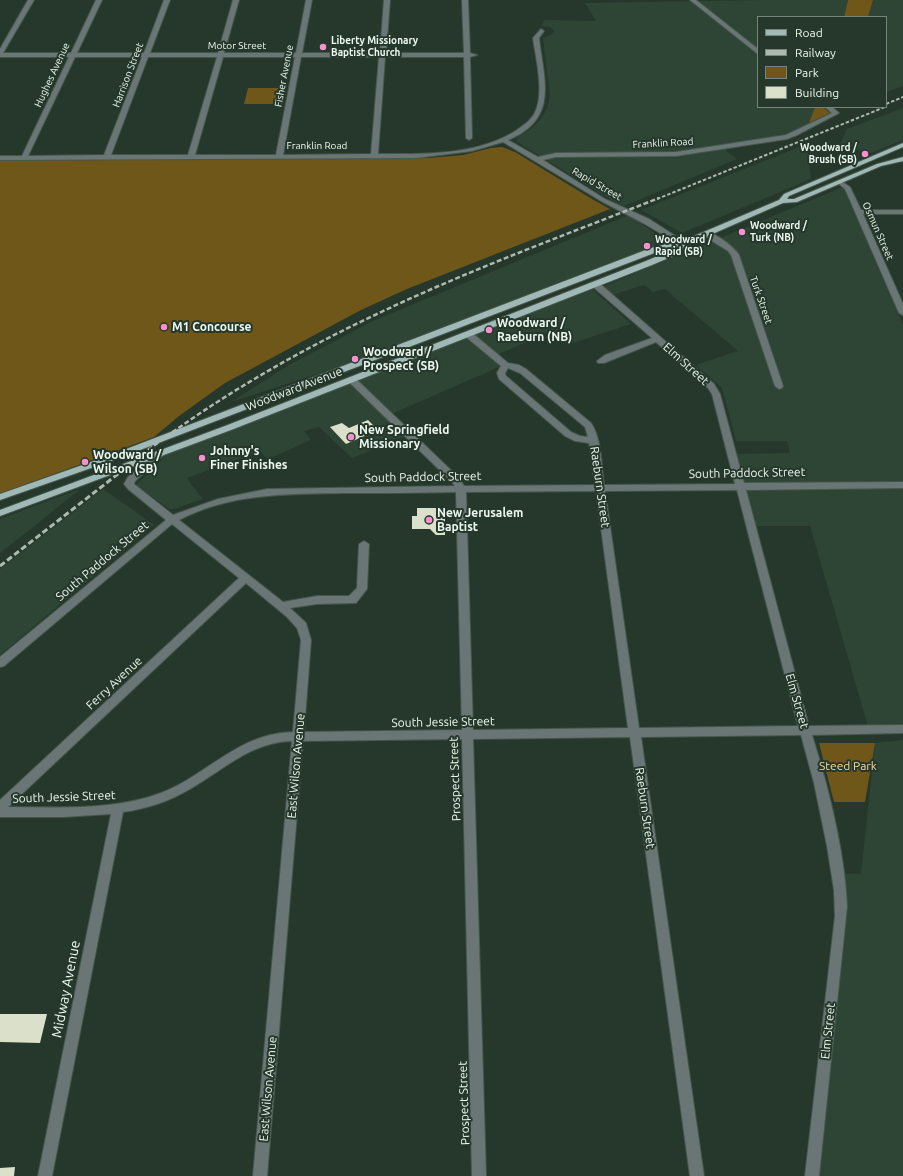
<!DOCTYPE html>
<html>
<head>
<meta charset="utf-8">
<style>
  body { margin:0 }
  #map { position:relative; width:903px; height:1176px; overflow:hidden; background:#25382b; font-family:Ubuntu,sans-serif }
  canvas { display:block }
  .legend { position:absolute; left:757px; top:16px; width:130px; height:92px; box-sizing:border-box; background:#25382b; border:1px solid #758579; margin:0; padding:5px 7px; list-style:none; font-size:12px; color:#ecf8ef }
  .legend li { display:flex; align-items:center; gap:8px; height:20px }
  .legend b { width:20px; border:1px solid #758579 }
</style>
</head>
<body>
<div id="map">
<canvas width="903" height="1176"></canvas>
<ul class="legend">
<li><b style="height:5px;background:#a0b9b6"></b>Road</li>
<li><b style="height:5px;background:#abb9af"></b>Railway</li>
<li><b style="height:11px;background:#6f5619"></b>Park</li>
<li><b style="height:11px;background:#dae0c9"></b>Building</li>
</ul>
</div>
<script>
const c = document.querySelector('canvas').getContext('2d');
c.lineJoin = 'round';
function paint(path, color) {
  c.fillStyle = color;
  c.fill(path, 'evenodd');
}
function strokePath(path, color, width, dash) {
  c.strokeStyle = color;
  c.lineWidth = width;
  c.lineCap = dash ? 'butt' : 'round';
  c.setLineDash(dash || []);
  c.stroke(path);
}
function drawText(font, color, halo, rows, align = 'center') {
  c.font = font + ' Ubuntu,sans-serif';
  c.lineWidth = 4;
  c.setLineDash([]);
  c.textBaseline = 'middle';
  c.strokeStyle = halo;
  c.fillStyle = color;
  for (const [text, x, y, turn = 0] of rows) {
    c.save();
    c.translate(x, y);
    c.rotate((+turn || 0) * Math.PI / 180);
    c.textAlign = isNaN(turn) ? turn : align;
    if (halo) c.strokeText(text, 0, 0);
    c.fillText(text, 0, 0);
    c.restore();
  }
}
const built = new Path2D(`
  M763,0H848L844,17H758V107H815L809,123L788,135L720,146L737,159L624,206L606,197L516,141L519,136L529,130L540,120L547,109L549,102L550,96L543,38L552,34L554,31L550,27L542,26L544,20L596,21L585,3Z
  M873,0H903V86L886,92V17H868Z
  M903,108V140L871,153L839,146L847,129Z
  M807,144L811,179L682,233L641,210Z
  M843,187L903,325V730H869L810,526H750L732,454L790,453L787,441H736L722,388L696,365L738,351L665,289L653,292L644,285L609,296L600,288Z
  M629,215L666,241L330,370L231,402L289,365L375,320Z
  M592,289L631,324L567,345L550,332L494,356L499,367L389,415L409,435L352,458L319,427L304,431L311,440L268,459L260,451L187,478L193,487L203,499L171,510L136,485L168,454Z
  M80,489L27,532L0,553V519Z
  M103,489L154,525L0,655V569Z
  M903,740V1176H812L840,919L835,873L861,874L875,743Z`);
const green = new Path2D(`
  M848,0H873L868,17H844Z
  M248,88H286L283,104H244Z
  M815,107H823L830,113L809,123Z
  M502,147L515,152L592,199L610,209L407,289L361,310L225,383L179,416L154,437L0,494V160L428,158L463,155L491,148Z
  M819,743H875L865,802H834Z`);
const building = new Path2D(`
  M368,420L378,430L346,444L330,427L342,423L349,428Z
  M417,508H445V535H436L430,529H412V516H417Z
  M0,1014H47L40,1043L0,1042Z
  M15,1167L14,1176H0V1168Z`);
const minor = new Path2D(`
  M28,0H34L3,53H71L96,0H102L77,53H144L164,0H170L150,53H218L233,0H239L224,53H296L306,0H312L302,53H380L384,0H390L386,53H464L462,0H468L470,53L477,55L470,57L472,138L469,140L466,138L464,57H385L378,154C423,154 477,156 517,130C524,125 533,119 536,110C544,91 536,59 533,38L541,29L544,31L539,38C544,81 559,119 508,140L538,157L556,153L676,152L786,135L832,113L825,107H832L839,113L797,135L787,139L676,156L556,157L543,160L605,199L649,219L685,242V246H682L643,223L601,201L503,142L472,151L416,158L0,160V156H22L69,57H0V49ZM75,57H142L104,155L28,156ZM148,57H217L188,155H111ZM223,57H295L276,155H195ZM301,57H379L371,154L283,155Z
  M690,0H696L758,49V54Z
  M841,181L850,187L861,210H903V214H863L903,304V315L899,313L845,189L838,183Z
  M704,232C714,231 734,247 739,255L783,386L782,388L779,389L775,386L731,255L728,251L704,236Z
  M592,282H598L714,384L720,394L744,483L903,482V488L746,490L809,726L903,725V733L812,735C828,786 845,853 847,907L819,1176H805L835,916L834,890L827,846L814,783L801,735L641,737L704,1176H690L630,737L473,739L486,1176H472L462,739L303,741L267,1176H253L292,741C251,742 223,770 190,789C170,801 146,809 123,812L52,1176H38L111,814L63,817H0V800L239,578L172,524L4,666L0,667V657L166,520L128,489L124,484L128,477L159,451H165L166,453L135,481L134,484L173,515L218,499L267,489L455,486L452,482L349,382L348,380L349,378H355L459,478L464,486L595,485L589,443L575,441L565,436L499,379L497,373L501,366L465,336V332H471L508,363L519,365L526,369L591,423C602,439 601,465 604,485L735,484L712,394L708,388L656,342L604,363H598L597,361L605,355L652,338L592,286ZM508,368L520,373L585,427L588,437L580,436L571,432L506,376L505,373ZM737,490L798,726L639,728L605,491ZM596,491L628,728L473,730L466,492ZM456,492L462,730L304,732L311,640L306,623L290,608L317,604L356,603L367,589L369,544L364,541L359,544L357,588L349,596H317L283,602L179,520C230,493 288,494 343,493C381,493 419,493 456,492ZM246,583L287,617L297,628L301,640L293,732C238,733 208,775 161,793C113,811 59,807 8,807Z`);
const major = new Path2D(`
  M903,143V147L789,196L787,199H794L877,164L903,157V161L881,166L797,202L783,203L685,246L678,254L652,265L231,430L0,516V510L225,426L646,261L672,250L675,247L657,252L114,460L0,500V494L108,456L651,248L666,244L680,242L779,200L784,194Z`);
const railFar2 = new Path2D(`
  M886,104L903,97
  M657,199L885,107`);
const railFar1 = new Path2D(`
  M148,450C219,397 296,352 377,314C469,270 565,235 659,198`);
const rail = new Path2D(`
  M0,566L150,449`);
const markers = [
  [323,47,4,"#f790cd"],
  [865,154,4,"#f790cd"],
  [742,232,4,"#f790cd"],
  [647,246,4,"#f790cd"],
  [164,327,4,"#f790cd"],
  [489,330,4,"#f790cd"],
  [355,359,4,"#f790cd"],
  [351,437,4,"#f790cd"],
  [202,458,4,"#f790cd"],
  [85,462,4,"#f790cd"],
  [429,520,4,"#f790cd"]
];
const farPoinames = [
  ["Liberty Missionary",331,41],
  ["Baptist Church",331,53],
  ["Woodward /",857,148,"right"],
  ["Brush (SB)",857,160,"right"],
  ["Woodward /",750,226],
  ["Turk (NB)",750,238],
  ["Woodward /",655,240],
  ["Rapid (SB)",655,252]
];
const farStreetnames = [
  ["Motor Street",237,46],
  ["Hughes Avenue",52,75,-65],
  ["Harrison Street",128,75,-69],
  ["Fisher Avenue",284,76,-79],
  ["Franklin Road",663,143,-3],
  ["Franklin Road",317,146],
  ["Rapid Street",597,184,30],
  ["Osmun Street",878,231,66],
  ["Turk Street",761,300,71]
];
const poiNames = [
  ["Woodward /",497,323],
  ["Raeburn (NB)",497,337],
  ["M1 Concourse",172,327],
  ["Woodward /",363,352],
  ["Prospect (SB)",363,366],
  ["New Springfield",359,430],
  ["Missionary",359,444],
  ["Johnny's",210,451],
  ["Finer Finishes",210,465],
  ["Woodward /",93,455],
  ["Wilson (SB)",93,469],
  ["New Jerusalem",437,513],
  ["Baptist",437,527]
];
const streetNames = [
  ["Elm Street",686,364,42],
  ["Woodward Avenue",294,389,-21],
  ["South Paddock Street",747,473,-1],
  ["South Paddock Street",423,477,-1],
  ["Raeburn Street",600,487,82],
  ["South Paddock Street",102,561,-40],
  ["Ferry Avenue",114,683,-43],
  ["Elm Street",797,701,74],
  ["South Jessie Street",443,722,-1],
  ["East Wilson Avenue",296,766,-85],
  ["Prospect Street",455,779,-92],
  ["South Jessie Street",64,797,-2],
  ["Raeburn Street",645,808,82],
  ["Elm Street",828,1031,-84],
  ["East Wilson Avenue",268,1089,-85],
  ["Prospect Street",464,1103,-92]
];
const parkNames = [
  ["Steed Park",848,766]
];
const nearStreetnames = [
  ["Midway Avenue",66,989,-79]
];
paint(built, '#2e4536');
paint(green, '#6f5619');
paint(building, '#dae0c9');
strokePath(minor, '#45574a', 2);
strokePath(major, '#45574a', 2);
paint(minor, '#6a7675');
paint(major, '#a0b9b6');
strokePath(railFar2, '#abb9af', 2, [3.5, 2]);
strokePath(railFar1, '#abb9af', 2.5, [5, 2.5]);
strokePath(rail, '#abb9af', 3, [6, 3]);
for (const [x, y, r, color] of markers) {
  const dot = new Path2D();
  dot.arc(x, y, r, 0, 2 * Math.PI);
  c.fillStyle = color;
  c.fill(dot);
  strokePath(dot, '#25382b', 1.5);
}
drawText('bold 10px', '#ecf8ef', '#25382b', farPoinames, 'left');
drawText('10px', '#ecf8ef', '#25382b', farStreetnames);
drawText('bold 12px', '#ecf8ef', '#25382b', poiNames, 'left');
drawText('12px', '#ecf8ef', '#25382b', streetNames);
drawText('12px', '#f9dc9e', '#25382b', parkNames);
drawText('14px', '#ecf8ef', '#25382b', nearStreetnames);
</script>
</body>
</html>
